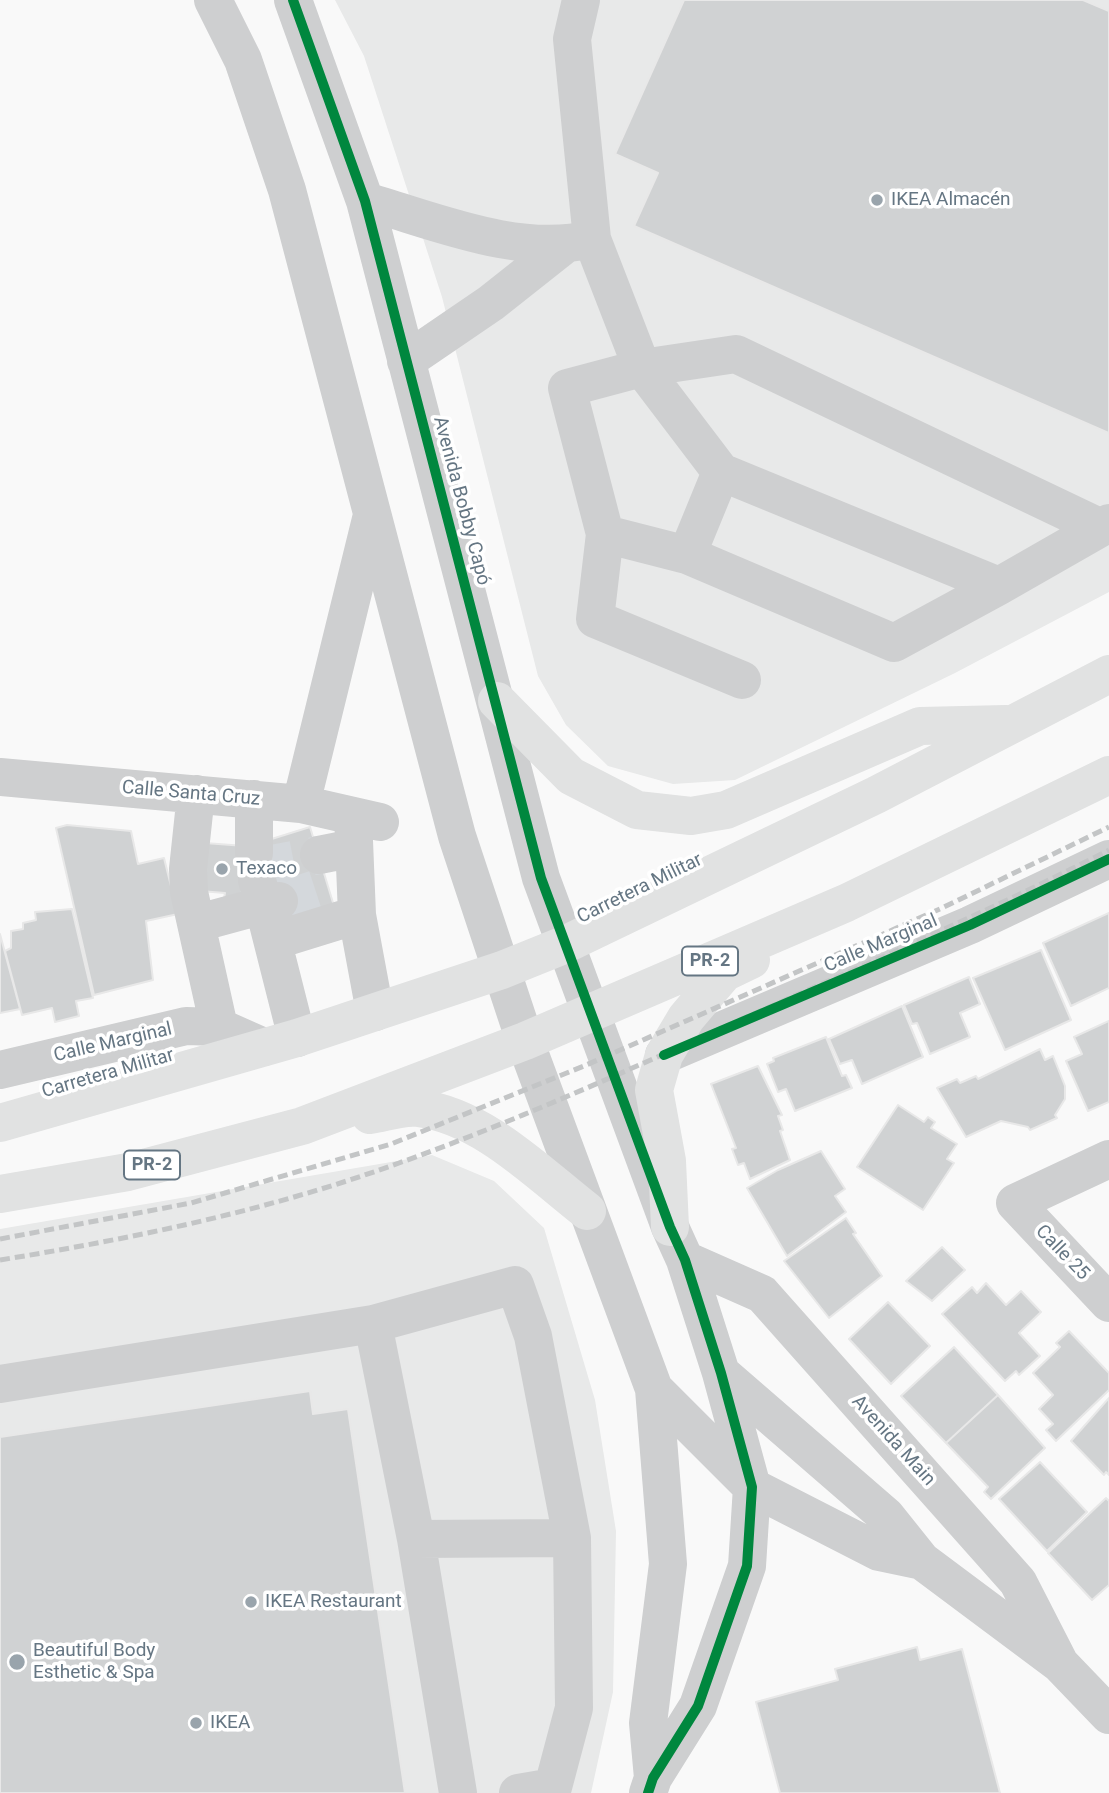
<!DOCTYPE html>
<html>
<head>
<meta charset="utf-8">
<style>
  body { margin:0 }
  canvas { display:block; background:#f9f9f9 }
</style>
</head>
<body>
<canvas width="1109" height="1793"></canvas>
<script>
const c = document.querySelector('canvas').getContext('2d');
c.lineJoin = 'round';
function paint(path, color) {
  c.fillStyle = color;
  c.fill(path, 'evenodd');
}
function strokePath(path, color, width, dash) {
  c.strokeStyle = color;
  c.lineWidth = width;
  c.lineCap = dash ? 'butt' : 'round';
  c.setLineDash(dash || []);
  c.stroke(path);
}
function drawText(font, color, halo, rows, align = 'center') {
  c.font = font + ' Roboto,sans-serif';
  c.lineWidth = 7;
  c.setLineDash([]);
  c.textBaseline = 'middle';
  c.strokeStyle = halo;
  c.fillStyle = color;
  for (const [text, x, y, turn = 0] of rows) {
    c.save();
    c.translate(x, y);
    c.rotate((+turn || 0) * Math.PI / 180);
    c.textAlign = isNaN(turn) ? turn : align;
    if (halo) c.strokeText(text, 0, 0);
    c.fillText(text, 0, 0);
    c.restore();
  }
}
const built = new Path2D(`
  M335,0H1109V592L955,673L735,780L673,784L608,766L566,725L538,676L442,297L364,56Z
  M432,1155L494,1181L544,1228L595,1400L616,1531L613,1692L591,1793H0V1229Z`);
const building = new Path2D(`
  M684,0H1083L1109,11V433L634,226L658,173L615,154Z
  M67,825L131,831L138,864L164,858L178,914L146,921L153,980L94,995L56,828Z
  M310,827L337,916L288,931L262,842Z
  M205,843L245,846L241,899L224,898L225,893L200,891Z
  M72,909L93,998L76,1001L79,1016L55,1022L52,1008L22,1015L5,951L11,948V931L23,929V923L36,920L35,912Z
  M1109,913V988L1071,1006L1043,943Z
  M0,934L20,1009L0,1013Z
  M1041,950L1071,1020L1005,1050L973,978Z
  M969,977L980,1004L960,1013L970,1037L930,1054L917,1023L912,1024L904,1005Z
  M902,1006L923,1057L862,1084L852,1060L840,1064L829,1039Z
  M1109,1021V1102L1088,1111L1066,1061L1082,1054L1074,1037Z
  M826,1037L842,1076L846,1075L852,1088L795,1111L786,1089L778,1092L767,1064L774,1061L773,1058Z
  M1040,1049L1045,1060L1053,1056L1065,1086V1099L1055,1115L1057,1118L1030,1130L1028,1127L1001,1121L966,1137L937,1088L957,1079L960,1083L976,1076L978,1079Z
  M758,1066L782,1115L778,1116L783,1130L780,1131L790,1160L750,1179L744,1163L738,1165L732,1149L736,1148L711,1084Z
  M898,1105L924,1122L928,1117L935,1122L931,1128L957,1144L947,1159L954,1163L923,1210L857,1167Z
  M821,1151L845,1189L835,1196L846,1212L787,1256L747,1188L778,1170Z
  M846,1218L856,1233L853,1234L882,1276L829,1318L784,1261Z
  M942,1247L965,1270L932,1301L906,1281Z
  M986,1283L1006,1305L1021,1291L1041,1312L1019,1333L1040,1356L1019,1375L1016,1371L1005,1381L942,1314L972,1287L977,1293Z
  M888,1302L930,1346L891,1384L849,1339Z
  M1069,1331L1109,1373V1390L1056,1441L1046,1430L1053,1424L1039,1409L1053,1395L1033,1373L1060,1347L1056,1343Z
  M954,1347L998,1395L946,1443L901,1396Z
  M310,1391L313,1414L348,1409L405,1793H0V1437Z
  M998,1395L1045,1448L991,1499L984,1492L988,1487L946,1443Z
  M1109,1398V1475L1106,1472L1104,1475L1071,1441Z
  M1040,1462L1087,1512L1047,1551L999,1499Z
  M1106,1498L1109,1501V1585L1092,1600L1048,1553Z
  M917,1647L920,1660L962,1649L1000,1793H780L756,1702L838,1680L835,1669Z`);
const minorTunnel = new Path2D(`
  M256,867L319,855
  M279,901L328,885`);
const minor = new Path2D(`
  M213,0L243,60L287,190L457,836L525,1041L654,1389L668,1564L648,1723L653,1778
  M293,0L365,201L541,878L670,1227L685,1260L721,1373L752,1487L747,1566L698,1706L653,1778L648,1793
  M581,0L572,39L592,239
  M365,201C436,221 518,257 592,239L642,368L736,354L1099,527
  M406,361L491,303L563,246
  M721,472L687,555L605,534L567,388L642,368L721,472L999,586L1109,523
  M605,534L595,619L742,680
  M687,555L894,643L999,586
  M0,777L301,804L380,822
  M196,794L188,869L189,892L219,1027
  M301,804L371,519
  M353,816L357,915L375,1012
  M254,853V799
  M319,855L354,848
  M257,880L297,1038
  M198,923L279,901
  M273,941L357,915
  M664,1055L970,925L1109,859
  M0,1070L186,1026L219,1027L264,1047
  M1109,1159L1015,1203L1109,1303
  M685,1260L762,1294L1018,1582L1060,1664
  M721,1373L886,1516L922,1561L1060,1664L1109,1715
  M0,1384L373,1324
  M654,1389L752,1487L879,1552L922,1561
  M416,1539L572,1538
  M458,1793L416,1539L373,1324L515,1285L533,1336L572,1538L574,1708L553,1787L518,1793`);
const major = new Path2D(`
  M497,701L571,776L637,810L691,816L726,810L920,726L1006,724
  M370,1115C384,1113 403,1106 418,1108C483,1116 538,1173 587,1211
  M0,1123L297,1038L502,970L564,945L876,795L1109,674
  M0,1194L128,1172L302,1126L525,1041L846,903L1109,775
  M670,1227L667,1161L654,1090L664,1055L686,1018L724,973L751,960`);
const rail = new Path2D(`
  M0,1239L191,1203L391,1144L584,1066L942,908L1109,827
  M0,1260C136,1238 270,1210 399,1163C519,1120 635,1067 751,1015C871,962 992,910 1109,850`);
const cycleway = new Path2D(`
  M293,0L365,201L541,878L670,1227L685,1260L721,1373L752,1487L747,1566L698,1706L653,1778L648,1793
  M664,1055L970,925L1109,859`);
const markers = [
  [877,200,7,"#99a4ac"],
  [222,869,7,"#99a4ac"],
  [251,1602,7,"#99a4ac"],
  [17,1662,9,"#99a4ac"],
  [196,1723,7,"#99a4ac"]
];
const shields = [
  [710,961,56],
  [152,1165,56]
];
const shieldNames = [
  ["PR-2",710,961],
  ["PR-2",152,1165]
];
const poiNames = [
  ["IKEA Almacén",891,200],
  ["Texaco",236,869],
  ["IKEA Restaurant",265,1602],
  ["Beautiful Body",33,1651],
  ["Esthetic & Spa",33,1673],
  ["IKEA",210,1723]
];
const streetNames = [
  ["Avenida Bobby Capó",461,501,75],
  ["Calle Santa Cruz",191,794,5],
  ["Carretera Militar",640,889,-26],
  ["Calle Marginal",881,944,-23],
  ["Calle Marginal",113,1043,-13],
  ["Carretera Militar",108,1074,-16],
  ["Calle 25",1062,1253,46],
  ["Avenida Main",893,1441,48]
];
paint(built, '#e8e9e9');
paint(building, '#d0d2d3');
strokePath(building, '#e8e8e8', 2);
strokePath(minorTunnel, '#d4d8dc', 38, [38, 19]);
strokePath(minor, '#cecfd0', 38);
strokePath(major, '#e1e2e2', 38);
strokePath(rail, '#c3c5c6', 5, [10, 5]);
strokePath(cycleway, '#00873e', 10);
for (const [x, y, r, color] of markers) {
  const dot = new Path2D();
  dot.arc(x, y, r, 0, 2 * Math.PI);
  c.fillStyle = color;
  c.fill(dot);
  strokePath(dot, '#fff', 2.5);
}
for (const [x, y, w] of shields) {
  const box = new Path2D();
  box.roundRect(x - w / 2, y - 14.5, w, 29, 5);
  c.fillStyle = '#fff';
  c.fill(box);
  strokePath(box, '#657683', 2);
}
drawText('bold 18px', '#657683', null, shieldNames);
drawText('19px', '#657683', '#fff', poiNames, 'left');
drawText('19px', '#657683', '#fff', streetNames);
</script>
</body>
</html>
